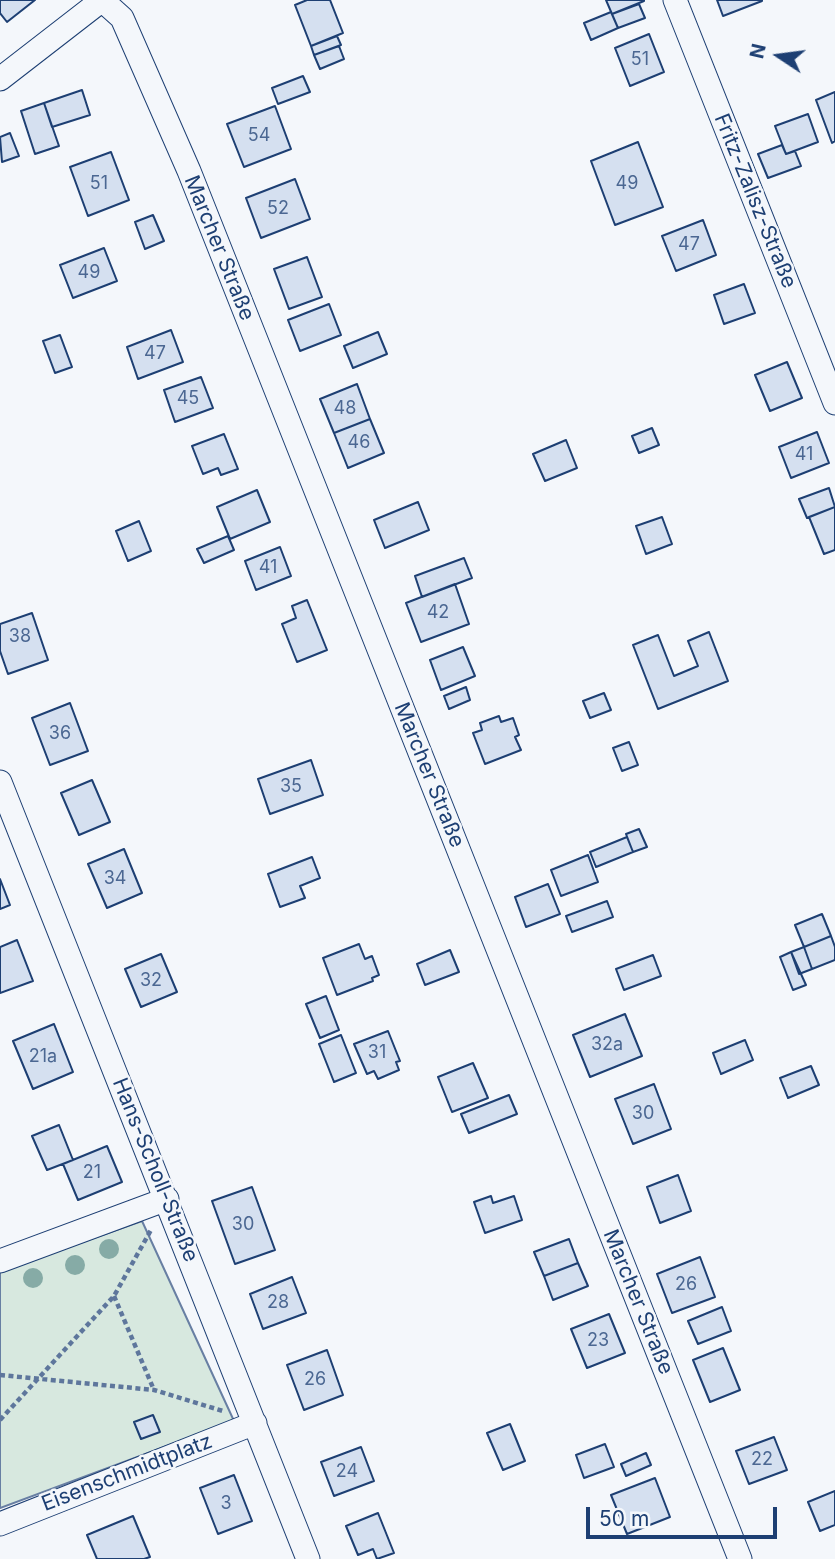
<!DOCTYPE html>
<html>
<head>
<meta charset="utf-8">
<style>
  body { margin:0 }
  #map { position:relative; width:835px; height:1559px; overflow:hidden; background:#f4f7fb; font-family:Inter,sans-serif }
  canvas { display:block }
  .north { position:absolute; left:744px; top:21px; width:70px; height:70px; -webkit-text-stroke:5px #f4f7fb; paint-order:stroke; rotate:283deg; font-size:19px; font-weight:700; line-height:28px; text-align:center; color:#1d3f73 }
  .north::after { content:''; display:block; margin:auto; width:24px; height:32px; background:#1d3f73; clip-path:polygon(50% 0,100% 100%,50% 72%,0 100%) }
  .scale { position:absolute; left:586px; top:1507px; width:191px; height:32px; box-sizing:border-box; border:4px solid #1d3f73; border-top:0; padding-left:9px; font-size:21px; line-height:24px; white-space:nowrap; color:#1d3f73; -webkit-text-stroke:5px #f4f7fb; paint-order:stroke }
</style>
</head>
<body>
<div id="map">
<canvas width="835" height="1559"></canvas>
<div class="north">N</div>
<div class="scale">50 m</div>
</div>
<script>
const c = document.querySelector('canvas').getContext('2d');
c.lineJoin = 'round';
function paint(path, color) {
  c.fillStyle = color;
  c.fill(path, 'evenodd');
}
function strokePath(path, color, width, dash) {
  c.strokeStyle = color;
  c.lineWidth = width;
  c.lineCap = dash ? 'butt' : 'round';
  c.setLineDash(dash || []);
  c.stroke(path);
}
function drawText(font, color, halo, rows, align = 'center') {
  c.font = font + ' Inter,sans-serif';
  c.lineWidth = 5;
  c.setLineDash([]);
  c.textBaseline = 'middle';
  c.strokeStyle = halo;
  c.fillStyle = color;
  for (const [text, x, y, turn = 0] of rows) {
    c.save();
    c.translate(x, y);
    c.rotate((+turn || 0) * Math.PI / 180);
    c.textAlign = isNaN(turn) ? turn : align;
    if (halo) c.strokeText(text, 0, 0);
    c.fillText(text, 0, 0);
    c.restore();
  }
}
const green = new Path2D(`
  M142,1221L234,1421L0,1508V1271Z`);
const building = new Path2D(`
  M0,0H35L7,22L0,13Z
  M307,0H330L343,33L311,46L295,5Z
  M606,0H644V1L612,14Z
  M717,0H762V1L723,16Z
  M639,4L645,18L618,28L612,14Z
  M611,12L618,28L591,40L584,23Z
  M649,34L664,72L630,86L615,48Z
  M337,36L341,45L314,55L311,46Z
  M339,46L344,59L320,69L314,55Z
  M303,76L310,92L278,104L272,88Z
  M82,90L90,115L52,127L44,103Z
  M835,92V141L832,143L816,100Z
  M44,103L59,146L35,154L21,111Z
  M275,106L291,149L244,167L227,124Z
  M808,114L818,142L786,154L775,126Z
  M10,133L19,156L2,162L0,137Z
  M638,142L663,207L615,225L591,161Z
  M782,145L786,154L795,151L801,166L768,178L758,154Z
  M111,152L129,200L88,216L70,167Z
  M295,179L310,219L261,238L246,198Z
  M153,215L164,241L145,249L135,222Z
  M703,220L716,255L676,271L662,236Z
  M104,248L117,281L73,298L60,265Z
  M307,257L322,297L289,309L274,269Z
  M744,284L755,313L724,324L714,295Z
  M329,304L341,335L300,351L288,320Z
  M171,330L183,362L138,379L127,347Z
  M378,332L387,354L353,368L344,346Z
  M60,335L72,367L55,373L43,341Z
  M787,362L802,398L770,411L755,375Z
  M201,377L213,408L175,422L164,390Z
  M357,384L370,419L334,433L320,399Z
  M370,419L384,453L348,468L334,433Z
  M652,428L659,445L639,453L632,436Z
  M817,432L829,463L791,478L779,447Z
  M224,434L238,469L221,475L218,468L203,474L192,446Z
  M566,440L577,468L545,481L533,454Z
  M829,488L835,507L807,518L799,499Z
  M257,490L270,522L230,539L217,507Z
  M418,502L429,530L385,548L374,520Z
  M835,507V550L824,554L809,517Z
  M662,517L672,544L646,554L636,526Z
  M139,521L151,551L128,561L116,531Z
  M228,536L234,550L204,563L197,549Z
  M280,547L291,576L256,590L245,561Z
  M464,558L472,578L422,597L415,576Z
  M455,584L469,624L421,642L406,603Z
  M307,600L327,650L297,662L282,624L296,618L292,606Z
  M32,613L48,660L8,674L0,651V624Z
  M709,632L728,681L658,709L633,645L658,635L674,676L698,666L688,641Z
  M463,647L475,676L441,690L430,660Z
  M466,687L470,700L449,709L444,696Z
  M604,693L611,710L590,718L583,701Z
  M70,703L88,751L50,765L32,718Z
  M499,716L501,722L513,718L519,735L515,737L521,750L485,764L473,733L482,730L480,723Z
  M629,742L638,765L622,771L613,748Z
  M311,760L323,795L270,814L258,779Z
  M92,780L110,822L79,835L61,793Z
  M639,829L647,847L633,852L626,834Z
  M627,837L633,852L596,867L590,852Z
  M124,849L142,893L107,908L88,864Z
  M588,855L598,882L561,896L551,870Z
  M312,857L320,878L300,886L305,898L280,907L268,874Z
  M0,879L10,905L0,909Z
  M548,884L560,914L526,927L515,897Z
  M607,901L613,917L572,932L566,916Z
  M822,914L831,936L804,947L795,925Z
  M831,936L835,947V960L812,969L804,947Z
  M17,940L33,981L0,993V947Z
  M359,944L365,959L372,956L379,975L372,978L373,981L337,995L323,958Z
  M804,947L812,969L799,974L791,952Z
  M450,950L459,972L425,985L417,964Z
  M791,952L806,985L793,990L780,957Z
  M161,954L177,992L141,1007L125,969Z
  M653,955L661,976L624,990L616,969Z
  M326,996L339,1030L320,1038L306,1004Z
  M625,1014L642,1056L590,1077L573,1035Z
  M54,1024L73,1072L33,1089L13,1041Z
  M388,1031L400,1061L396,1062L399,1070L378,1079L374,1071L367,1074L354,1044Z
  M341,1035L356,1073L334,1082L319,1044Z
  M745,1040L753,1060L721,1074L713,1053Z
  M473,1063L488,1098L452,1112L438,1077Z
  M811,1066L819,1085L788,1098L780,1078Z
  M654,1084L671,1129L633,1144L615,1099Z
  M509,1095L517,1114L469,1133L461,1114Z
  M59,1125L73,1160L47,1170L32,1136Z
  M107,1146L122,1182L78,1200L63,1164Z
  M678,1175L691,1211L660,1223L647,1187Z
  M252,1187L275,1250L235,1264L212,1201Z
  M491,1196L493,1203L514,1196L522,1220L485,1233L474,1202Z
  M569,1239L578,1263L544,1276L534,1252Z
  M700,1257L715,1297L672,1313L657,1274Z
  M578,1263L588,1286L553,1300L544,1276Z
  M292,1277L306,1313L263,1329L250,1294Z
  M722,1307L731,1331L698,1344L688,1321Z
  M609,1314L625,1353L587,1368L571,1329Z
  M723,1348L740,1390L710,1402L693,1360Z
  M327,1350L343,1395L304,1410L287,1365Z
  M153,1415L160,1432L141,1439L134,1422Z
  M510,1424L525,1461L503,1470L487,1433Z
  M774,1437L787,1470L749,1484L736,1451Z
  M605,1444L614,1467L584,1478L576,1455Z
  M361,1447L374,1481L334,1496L321,1462Z
  M646,1453L651,1465L626,1476L621,1464Z
  M234,1475L252,1521L218,1534L200,1488Z
  M655,1478L670,1517L627,1534L611,1495Z
  M835,1491V1525L820,1531L808,1502Z
  M378,1513L394,1553L377,1559L373,1549L358,1555L346,1526Z
  M133,1516L150,1557L144,1559H97L87,1535Z`);
const path = new Path2D(`
  M114,1296L154,1390
  M0,1375L154,1390L223,1411
  M0,1420L114,1296L151,1230`);
const minor = new Path2D(`
  M102,0L122,18L189,171L740,1559
  M675,0L835,403
  M0,79L102,0
  M0,782L308,1559
  M0,1261L167,1199
  M0,1524L255,1423`);
const trees = [
  [109,1249],
  [75,1265],
  [33,1278]
];
const numberNames = [
  ["51",640,60],
  ["54",259,136],
  ["51",99,184],
  ["49",627,184],
  ["52",278,209],
  ["47",689,245],
  ["49",89,273],
  ["47",155,354],
  ["45",188,399],
  ["48",345,409],
  ["46",359,443],
  ["41",804,455],
  ["41",268,568],
  ["42",438,613],
  ["38",20,637],
  ["36",60,734],
  ["35",291,787],
  ["34",115,879],
  ["32",151,981],
  ["32a",607,1045],
  ["31",377,1053],
  ["21a",43,1057],
  ["30",643,1114],
  ["21",92,1173],
  ["30",243,1225],
  ["26",686,1285],
  ["28",278,1303],
  ["23",598,1341],
  ["26",315,1380],
  ["22",762,1460],
  ["24",347,1472],
  ["3",226,1504]
];
const streetNames = [
  ["Fritz-Zalisz-Straße",755,201,68],
  ["Marcher Straße",219,248,68],
  ["Marcher Straße",429,775,68],
  ["Hans-Scholl-Straße",155,1170,68],
  ["Marcher Straße",638,1302,68],
  ["Eisenschmidtplatz",127,1473,-21]
];
paint(green, '#d7e8df');
strokePath(green, '#687fa3', 2);
paint(building, '#d5e0f0');
strokePath(building, '#1d3f73', 2);
strokePath(minor, '#1d3f73', 25);
strokePath(path, '#5e769c', 4.5, [5, 3.5]);
strokePath(minor, '#f4f7fb', 23);
c.fillStyle = '#86aba6';
for (const [x, y] of trees) {
  c.beginPath();
  c.arc(x, y, 10, 0, 2 * Math.PI);
  c.fill();
}
drawText('18px', '#4b6792', null, numberNames);
drawText('21px', '#1d3f73', '#f4f7fb', streetNames);
</script>
</body>
</html>
